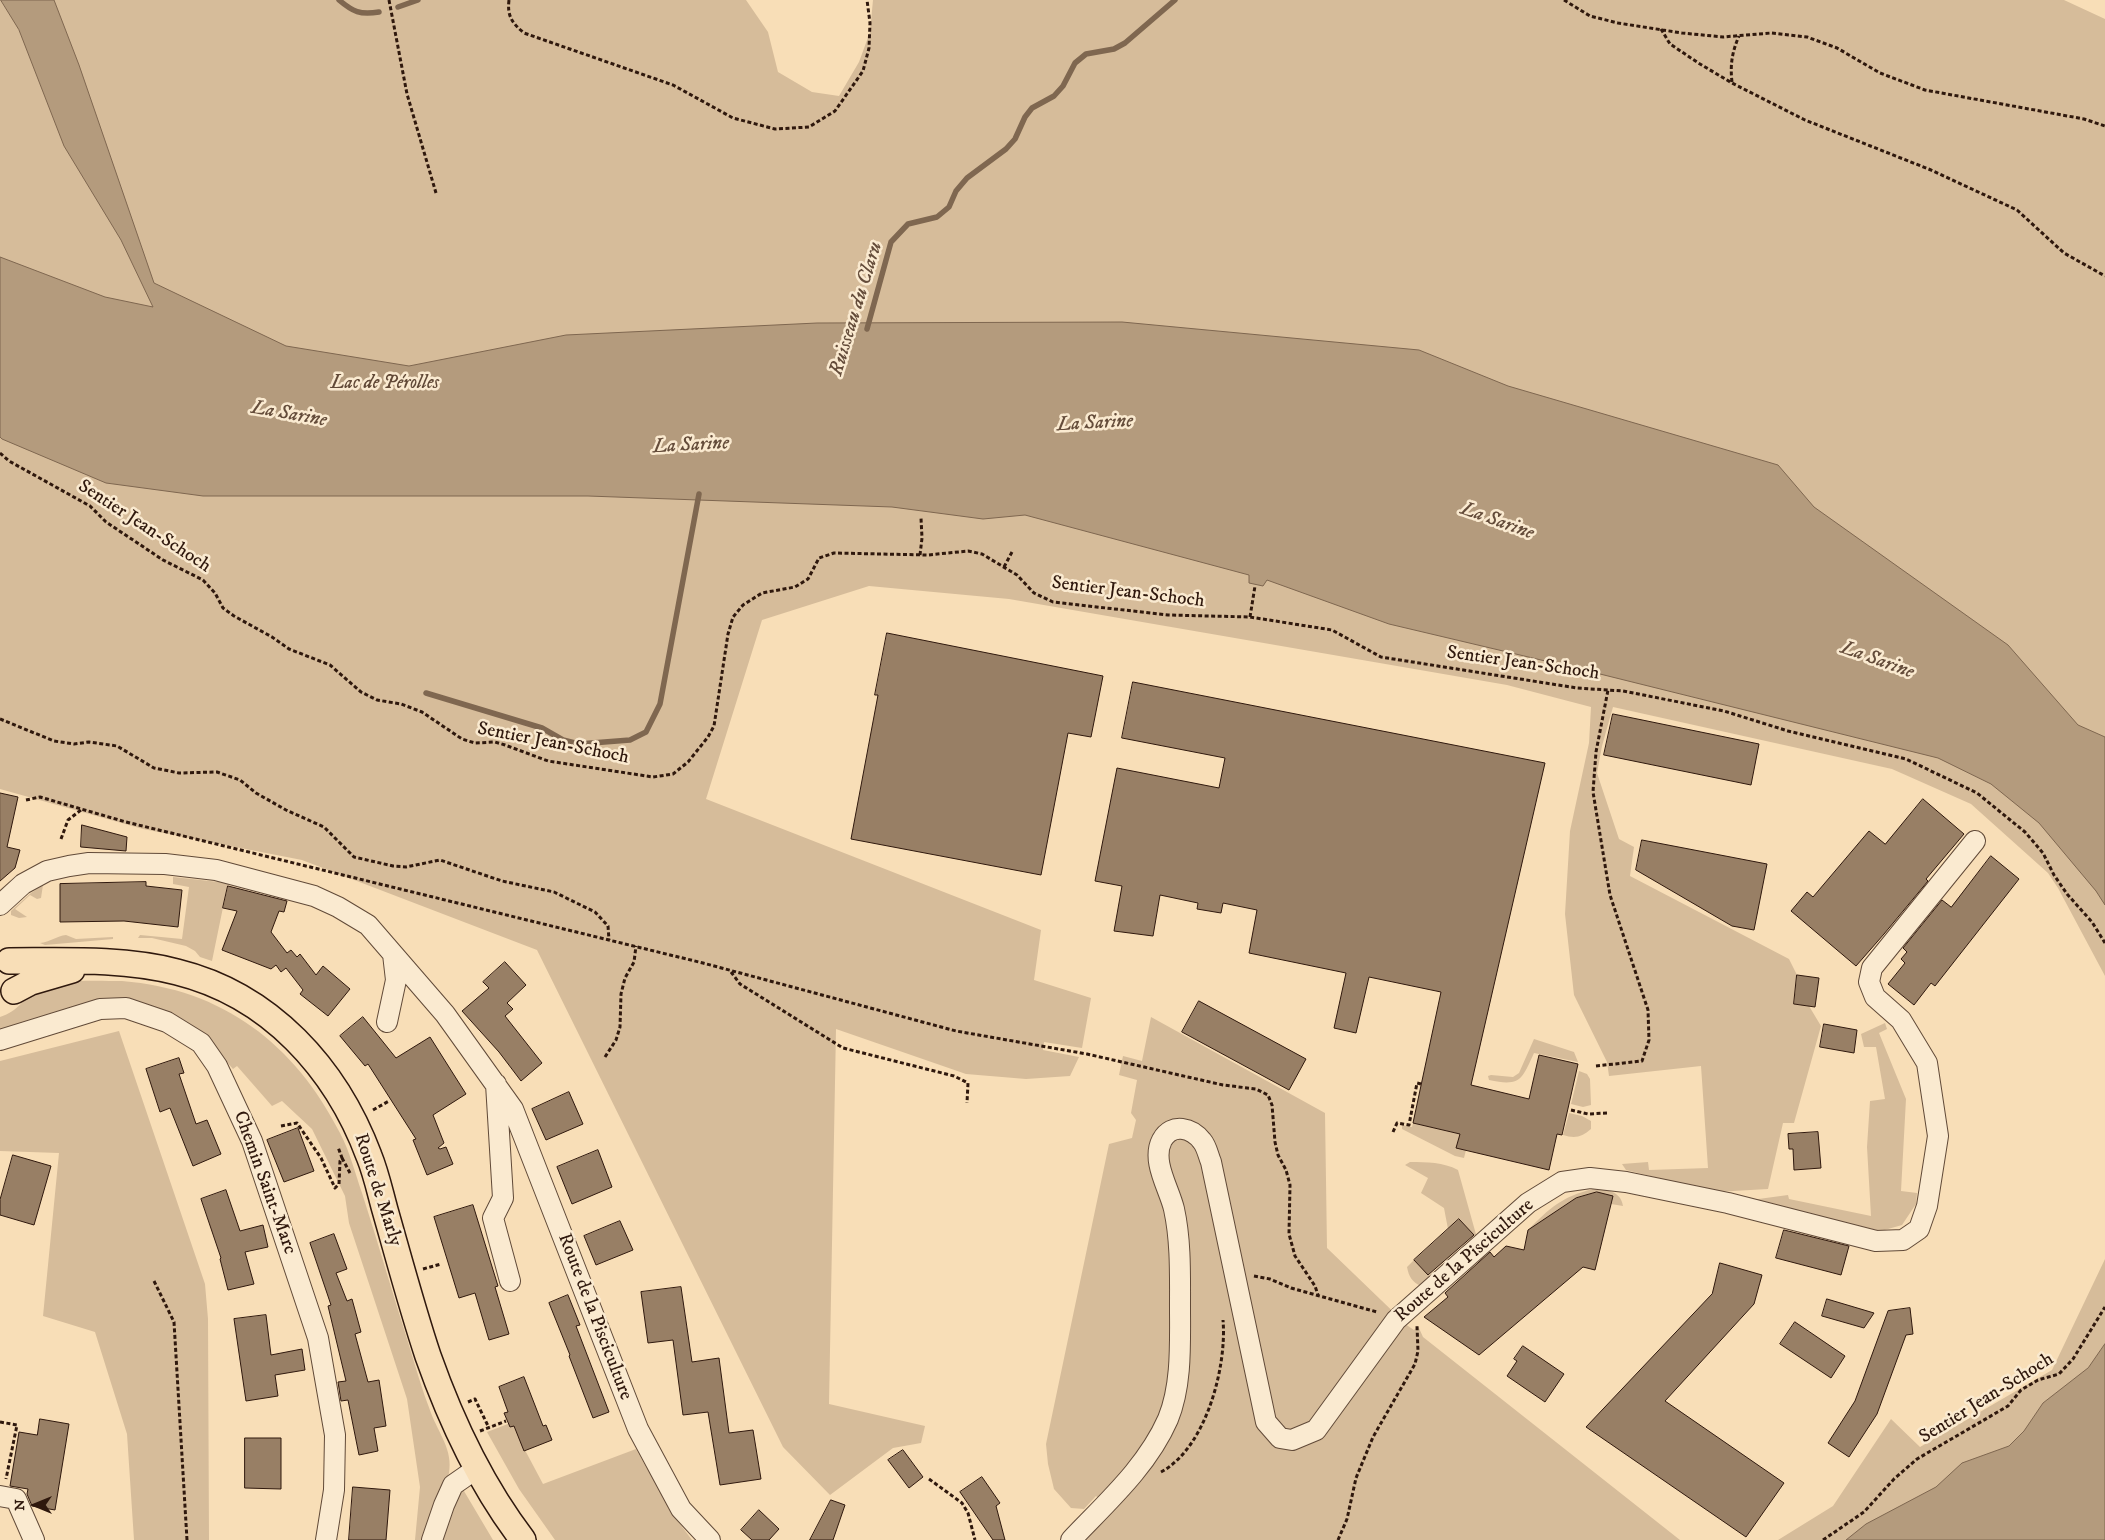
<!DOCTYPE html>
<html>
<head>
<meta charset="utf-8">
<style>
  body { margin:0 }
  #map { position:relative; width:2105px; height:1540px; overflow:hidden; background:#f8deb7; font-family:"IM FELL DW Pica",serif }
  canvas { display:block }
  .north { position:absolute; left:10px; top:1480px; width:50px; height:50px; -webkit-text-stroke:4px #faead0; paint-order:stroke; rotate:270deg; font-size:14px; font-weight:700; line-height:20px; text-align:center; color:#2f180d }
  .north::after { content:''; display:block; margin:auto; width:18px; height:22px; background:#2f180d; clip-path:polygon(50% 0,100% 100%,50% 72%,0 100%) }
</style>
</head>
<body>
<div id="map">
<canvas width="2105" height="1540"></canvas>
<div class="north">N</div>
</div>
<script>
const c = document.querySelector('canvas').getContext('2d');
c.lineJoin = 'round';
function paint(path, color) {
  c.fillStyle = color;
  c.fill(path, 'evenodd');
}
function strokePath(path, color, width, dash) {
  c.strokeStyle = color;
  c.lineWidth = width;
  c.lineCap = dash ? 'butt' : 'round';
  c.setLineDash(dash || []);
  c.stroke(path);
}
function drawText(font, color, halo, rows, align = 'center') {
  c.font = font + ' "IM FELL DW Pica",serif';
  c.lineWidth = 5;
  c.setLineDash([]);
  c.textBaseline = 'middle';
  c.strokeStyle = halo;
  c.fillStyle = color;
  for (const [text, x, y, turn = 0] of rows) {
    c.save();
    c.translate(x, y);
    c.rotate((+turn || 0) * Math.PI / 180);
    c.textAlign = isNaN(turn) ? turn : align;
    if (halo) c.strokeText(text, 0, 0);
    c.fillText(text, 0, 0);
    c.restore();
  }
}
const green = new Path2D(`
  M0,0H746L768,32L778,72L812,92L839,96L859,62L870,32L873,0H2064L2105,19V976L2058,888L2048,873L1971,804L1892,769L1613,707L1602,746L1597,773L1619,839L1634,847L1630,876L1789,959L1797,975L1794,1004L1809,1006L1821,1026L1794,1123H1783L1768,1189L1715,1192L1626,1170L1622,1164L1648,1162L1649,1170L1708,1168L1701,1066L1609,1076L1607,1062L1574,995L1565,914L1570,831L1589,743L1591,707L1507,685L1009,599L869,586L762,620L706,799L1041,930L1034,980L1091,998L1082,1048L1044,1042L1043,1050L1079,1057L1070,1076L1026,1079L966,1074L836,1029L829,1404L925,1426L921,1443L893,1448L830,1495L783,1447L537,950L302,860L143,829L0,789Z
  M173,877L228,883L212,961L200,957L195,951L186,946L152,938H138L140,935L182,939L189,887L173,884Z
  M43,885L41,898L37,899L30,895L15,909L27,917L19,918L11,915V911L31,893Z
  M66,935L76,939L113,937V939L45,945L40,943C50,942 57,936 66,935Z
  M122,981C223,989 295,1044 340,1133C350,1152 355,1173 362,1193C378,1242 392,1292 408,1342C415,1365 422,1390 431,1413C439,1434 453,1450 449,1473L425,1540H415L420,1487L407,1399L349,1223L345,1196L312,1129L282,1101L272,1106L237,1066L233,1069L205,1037L128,1002L0,1034V1017C19,1011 22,999 37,990C59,978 98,981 122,981Z
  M1151,1017L1325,1113L1327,1248L1408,1326L1414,1330L1418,1326L1423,1337L1680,1540H1083L1110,1509L1096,1496L1084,1509L1071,1508L1054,1489L1048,1464L1046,1444L1109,1144L1132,1138L1136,1120L1131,1113L1137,1080L1119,1075L1123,1056L1142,1061Z
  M1885,1023L1887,1029L1879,1033L1906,1099L1901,1191L1917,1193L1916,1204L1902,1225L1881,1231L1751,1200L1788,1195L1789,1199L1871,1216L1867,1147L1870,1101L1885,1099L1876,1047H1864L1861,1034Z
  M119,1031L205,1284L208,1319L209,1540H134L127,1434L95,1332L43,1316L59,1153L0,1151V1061Z
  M1534,1039L1574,1052L1578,1062L1534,1053C1522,1079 1521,1087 1489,1080L1488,1076L1491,1075L1513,1077L1519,1073Z
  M1579,1071L1587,1074L1590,1079L1591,1105L1583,1107L1571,1104Z
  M1569,1113L1582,1116L1591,1121V1129C1582,1137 1575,1139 1563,1135Z
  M1413,1123L1460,1134L1457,1148L1466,1150L1464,1158L1455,1156L1402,1129V1125L1412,1127Z
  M1410,1162C1427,1162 1443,1162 1458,1170L1477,1238L1459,1219L1448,1229L1444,1208L1421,1193L1428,1178L1405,1165Z
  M1593,1189C1606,1189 1621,1191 1623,1206L1611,1204L1612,1196L1597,1192L1576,1198L1528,1230C1550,1208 1561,1197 1593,1189Z
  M2105,1259V1540H1778L1833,1506L1891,1419L1920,1447L2052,1370Z
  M1414,1260L1432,1279L1421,1286C1412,1282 1409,1277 1407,1267Z
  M513,1422L526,1452L543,1484L636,1449L647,1469L655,1473L670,1497L668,1508L692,1540H555L519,1489L487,1432Z
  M461,1486L493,1540H440Z`);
const water = new Path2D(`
  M1,0H54L79,65L154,283L286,346L409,366L566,335L817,323L1122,322L1419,350L1508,386L1778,465L1814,507L2008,645L2078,725L2105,737V905L2096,891L2039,823L1991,784L1938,758L1596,673L1389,624L1267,580L1263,586L1249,583V575L1025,515L983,519L892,507L588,496H203L106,483L2,439L0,437V257L105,297L153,307L121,240L64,146L19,30Z
  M2105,1344V1540H1846L1866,1524L1936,1487L1962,1463L2009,1446L2024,1431L2043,1403L2088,1368Z`);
const stream = new Path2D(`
  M339,0C353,12 360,15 379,12
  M398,7L418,0
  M867,329L891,242L908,224L937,217L949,207L956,191L967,178L1006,149L1015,139L1025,117L1032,108L1054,96L1063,86L1075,63L1086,54L1114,49L1125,43L1175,0
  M426,693L542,728L563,740L579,744L630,740L646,732L660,704L699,494`);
const building = new Path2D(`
  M887,633L1103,676L1091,737L1068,733L1041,875L851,839L878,695H875Z
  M1133,682L1545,763L1471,1085L1529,1099L1539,1055L1578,1064L1562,1135L1557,1134L1549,1170L1456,1148L1460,1134L1413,1123L1441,992L1369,977L1356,1033L1334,1028L1346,973L1249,953L1257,910L1223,903L1221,913L1197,909L1198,903L1160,895L1153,936L1114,931L1122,886L1095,881L1117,768L1219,788L1225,758L1122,738Z
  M1613,714L1759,744L1751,785L1604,755Z
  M0,793L18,797L7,847L20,850L15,868L0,881Z
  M1923,799L1964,834L1926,879L1928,881L1884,934L1856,966L1791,911L1807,892L1813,897L1869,831L1885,844Z
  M82,825L127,837L126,851L81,847Z
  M1642,840L1767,864L1754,930L1732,926L1636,870Z
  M1991,856L2019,879L1935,986L1931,983L1914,1005L1888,984L1905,963L1901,959L1907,952L1903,948L1942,900L1951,907Z
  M146,882V886L182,890L178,927L124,921L60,922V884Z
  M228,886L287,901L284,912L279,911L271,932L287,953L291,950L297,957L300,954L316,975L323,966L350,989L328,1016L300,994L303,990L286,968L281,972L276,965L271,969L222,950L237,911L223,908Z
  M505,962L526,985L507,1003L513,1009L505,1016L542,1063L521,1081L499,1052L462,1011L489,988L483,982Z
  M1797,975L1819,978L1815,1007L1794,1004Z
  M1199,1001L1306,1059L1289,1090L1182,1032Z
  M363,1017L396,1058L430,1037L466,1094L433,1115L444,1143L438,1148L440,1149L446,1147L453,1164L427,1175L413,1140L416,1139L368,1064L365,1066L340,1036Z
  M1824,1024L1857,1030L1854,1053L1820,1047Z
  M179,1058L184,1073L179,1074L196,1124L207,1120L221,1154L193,1166L170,1108L160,1112L146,1069Z
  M569,1092L583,1124L546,1140L532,1109Z
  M298,1128L314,1171L284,1182L267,1140Z
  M1818,1132L1821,1168L1794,1170L1793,1149H1789L1788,1134Z
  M598,1150L612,1187L572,1204L557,1167Z
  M13,1155L51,1166L34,1225L0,1215V1200Z
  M226,1190L240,1231L263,1225L268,1247L245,1252L254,1284L228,1290L220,1259L221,1258L201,1199Z
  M1597,1192L1613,1196L1595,1270L1583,1267L1479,1355L1424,1317L1448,1297L1445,1293L1490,1252L1494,1257L1506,1246L1524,1250L1528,1230L1576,1198Z
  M473,1205L498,1286L495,1287L509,1334L489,1340L475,1293L459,1298L434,1217Z
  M1459,1219L1474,1235L1428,1275L1414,1260Z
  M620,1221L633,1250L596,1265L584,1236Z
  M1784,1230L1849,1246L1841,1275L1776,1258Z
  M334,1234L347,1269L336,1273L347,1301L352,1299L361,1332L355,1334L368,1382L379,1380L386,1426L374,1428L378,1451L359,1455L348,1400L341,1401L338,1382L346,1381L328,1306L331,1305L310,1243Z
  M1720,1263L1762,1275L1754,1304L1665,1401L1784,1483L1746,1537L1586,1427L1712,1294Z
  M681,1287L692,1362L719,1358L729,1433L753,1430L761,1479L720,1485L708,1412L683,1415L673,1340L648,1343L641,1292Z
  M568,1295L580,1325L576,1326L609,1412L593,1418L569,1356L570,1355L549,1303Z
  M1827,1299L1874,1313L1864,1328L1822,1316Z
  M1910,1308L1913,1334L1906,1335L1877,1414L1849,1457L1828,1443L1855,1401L1888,1311Z
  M266,1315L271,1355L302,1349L305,1370L275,1375L278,1396L246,1401L234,1319Z
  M1795,1322L1845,1356L1831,1378L1780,1344Z
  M1523,1346L1564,1374L1545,1402L1507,1376L1517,1361L1514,1359Z
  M524,1377L543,1426L546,1425L552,1440L524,1451L514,1426L510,1427L504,1413L508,1412L499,1387Z
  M40,1419L69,1424L55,1510L32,1506L27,1494L28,1489L10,1486L19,1432L37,1435Z
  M245,1438H281V1489L245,1488Z
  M903,1450L923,1477L909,1488L888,1460Z
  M982,1477L1000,1503L996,1506L1005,1540H993L960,1492Z
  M353,1487L390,1490L386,1540H349Z
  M831,1500L845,1505L833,1540H810Z
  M759,1510L779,1529L769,1540H752L741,1530Z`);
const path = new Path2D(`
  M389,0L407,94L436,193
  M509,0C507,16 512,23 524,33L673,85L733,118L775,129L809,127L835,111L863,71L869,48L870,23L867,0
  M1564,0L1590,16L1618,23L1682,33L1723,37L1771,33L1807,37L1837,48L1880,73L1925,90L2084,119L2105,126
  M1661,29L1670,44L1700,64L1732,83L1805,120L1931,170L2017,210L2064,253L2105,276
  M1732,82C1730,65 1732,52 1739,36
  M0,453L9,461L90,506L106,522L163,560L203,580L215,593L223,608L234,616L272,637L289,649L330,665L361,692L377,700L401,704L422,712L462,739L475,743L495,742L505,745L548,761L653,777L673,774L688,762L708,737L714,726L728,634L733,617L743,605L762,593L795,587L808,579L819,558L834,553L928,555L968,551L982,554L1017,575L1034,593L1053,602L1168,615L1250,617L1332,630L1381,657L1577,688L1623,691L1724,711L1788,731L1906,759L1977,793L2025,832L2043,853L2054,875L2067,894L2092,922L2105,943
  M920,555L922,538L921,518
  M1004,567L1012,552
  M1250,617L1255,586
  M0,719L54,741L74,744L89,742L117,746L154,768L179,773L217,772L240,780L256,793L286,810L324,827L354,857L393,866L406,867L440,860L502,881L554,892L595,912L608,926L609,940
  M26,800L40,797L126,822L703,963L956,1031L1087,1054L1223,1085L1256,1089L1268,1095L1272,1105L1275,1142L1278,1155L1286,1170L1290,1185L1289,1234L1295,1256L1315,1286L1318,1295
  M61,839L68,820L81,810
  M731,972L740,984L843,1048L954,1076L968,1083L967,1103
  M605,1057L616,1040L620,1027L621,994L625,978L634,962L636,946
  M1596,1066L1642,1061L1649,1040L1648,1010L1610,895L1593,792L1596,752L1608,690
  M373,1110L389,1101
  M1571,1110L1588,1114L1607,1113
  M281,1126L297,1123L321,1158L335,1188L339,1184L340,1161L342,1158L338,1147
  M1393,1132L1397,1123L1409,1125L1417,1083L1421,1084
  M342,1158L350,1173
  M423,1269L441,1264
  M1254,1276L1270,1279L1291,1288L1377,1312
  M154,1281L174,1322L187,1540
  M468,1402L475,1399L489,1428
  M0,1422L17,1425L6,1479
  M480,1431L506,1421
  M1161,1472C1206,1448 1227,1367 1223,1320
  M929,1479L962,1503L968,1513L975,1540
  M1338,1540L1347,1519L1356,1478L1373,1437L1415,1364L1418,1351L1417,1326
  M1823,1540L1864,1512L1894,1479L1917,1459L2008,1406L2021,1390L2038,1380L2059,1374L2073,1359L2105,1307`);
const minor = new Path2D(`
  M0,905L23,884L47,871L69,866L89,863L165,864L216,870L314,896L338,907L368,925L445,1014L513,1109L638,1429L681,1509L710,1540
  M387,1022L396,980L393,954
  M0,1040L100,1009L126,1008L167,1022L201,1043L217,1066L252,1141L318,1338L335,1435L334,1490L326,1540
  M496,1084L503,1198L493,1218L510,1281
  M0,1496L16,1499L34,1540
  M432,1540L444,1505L453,1485L476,1469
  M1071,1540C1106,1503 1147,1467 1168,1419C1182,1385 1180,1343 1180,1307C1180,1275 1181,1241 1174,1209C1169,1188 1151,1161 1162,1140C1172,1122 1192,1128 1202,1141C1207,1147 1208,1155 1211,1162L1266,1422L1280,1438L1292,1440L1316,1430L1396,1320L1528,1203L1562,1182L1590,1178L1626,1182L1728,1203L1876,1241L1903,1240L1919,1229L1927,1206L1938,1136L1927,1063L1901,1020L1875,997L1869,982L1872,968L1975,841`);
const major = new Path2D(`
  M9,961C63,961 123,958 177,972C270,995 336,1068 369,1156C376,1173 380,1192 385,1210C399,1259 412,1308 428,1356C451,1421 480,1484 523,1540
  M14,991L31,982L72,970`);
const parkNames = [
  ["Lac de Pérolles",385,384]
];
const streetNames = [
  ["Sentier Jean-Schoch",144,527,33],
  ["Sentier Jean-Schoch",1128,593,7],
  ["Sentier Jean-Schoch",1523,664,8],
  ["Sentier Jean-Schoch",553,744,11],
  ["Chemin Saint-Marc",264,1183,70],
  ["Route de Marly",377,1190,72],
  ["Route de la Pisciculture",1465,1261,-41],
  ["Route de la Pisciculture",594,1317,69],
  ["Sentier Jean-Schoch",1987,1399,-32]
];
const waterNames = [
  ["Ruisseau du Claru",857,309,-73],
  ["La Sarine",289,415,10],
  ["La Sarine",1095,424,-3],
  ["La Sarine",691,446,-3],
  ["La Sarine",1497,522,20],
  ["La Sarine",1877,661,20]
];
paint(green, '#d6bc9a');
paint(water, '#b49b7d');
strokePath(water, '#7f6750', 1);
strokePath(stream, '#7f6750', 5.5);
paint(building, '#987f65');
strokePath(building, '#2f180d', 1);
strokePath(minor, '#614a38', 22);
strokePath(major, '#2f180d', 28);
strokePath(path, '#2f180d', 3, [4, 2.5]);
strokePath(minor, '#faead0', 20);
strokePath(major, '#f8deb7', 25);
drawText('italic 19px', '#614937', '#faead0', parkNames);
drawText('19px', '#2f180d', '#faead0', streetNames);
drawText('italic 20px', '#644c3a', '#faead0', waterNames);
</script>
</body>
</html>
